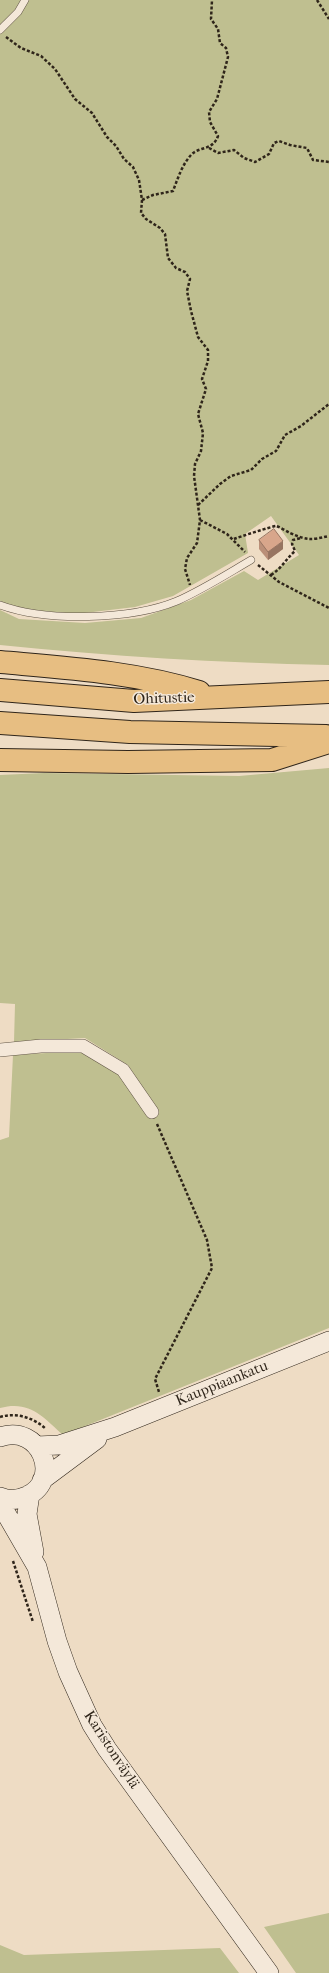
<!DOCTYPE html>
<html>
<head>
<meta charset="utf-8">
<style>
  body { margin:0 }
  canvas { display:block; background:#eedcc4 }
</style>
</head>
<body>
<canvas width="329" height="1973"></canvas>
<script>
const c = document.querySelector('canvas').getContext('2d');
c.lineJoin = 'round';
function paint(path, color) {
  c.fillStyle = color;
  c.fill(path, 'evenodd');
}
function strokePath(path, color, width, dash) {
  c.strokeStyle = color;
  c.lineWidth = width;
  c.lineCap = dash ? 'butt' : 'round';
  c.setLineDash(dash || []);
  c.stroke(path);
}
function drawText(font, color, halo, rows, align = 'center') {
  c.font = font + ' "IM FELL French Canon",serif';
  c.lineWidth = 3;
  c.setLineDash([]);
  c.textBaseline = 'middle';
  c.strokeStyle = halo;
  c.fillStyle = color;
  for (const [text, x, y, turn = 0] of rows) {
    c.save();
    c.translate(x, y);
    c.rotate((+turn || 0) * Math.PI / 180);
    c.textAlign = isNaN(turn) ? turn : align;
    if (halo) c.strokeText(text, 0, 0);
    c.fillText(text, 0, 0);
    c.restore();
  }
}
const green = new Path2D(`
  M0,0H329V665C219,663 110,656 0,645V610L19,619L85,623L141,618L191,600L244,571L258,580L299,555L271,516L245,534L248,553L173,596L135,607L76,614L19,609L0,601Z
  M329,768V1328L63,1435C43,1417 30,1400 0,1408V1140L9,1137L13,1055L80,1051L120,1074L147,1116L159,1114L128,1065L85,1038L14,1042L15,1004L0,1003V775L44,773L239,776Z
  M329,1913V1973H296L264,1927Z
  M0,1945L24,1955L220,1948L239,1973H0Z`);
const path = new Path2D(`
  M317,0L329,19
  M6,37L21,48L41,56L55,69L75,99L92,113L107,137L116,146L124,159L133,167L139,180L142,200L141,213L146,219L160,228L165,234L168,258L176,268L185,272L190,279L187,291L191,311L198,337L208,350V361L202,379L206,389L198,414L203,433L201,451L195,464L194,476L200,520L197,543L187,558L185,569L190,585
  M209,148L218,153L234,150L244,158L255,162L269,154L274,143L279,141L290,145L307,148L313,160L329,162
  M142,200L153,195L173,191C178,178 182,165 191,155C199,146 213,151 218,136L210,122L209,112L217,99L228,57L226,48L220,43L218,29L211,19L212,0
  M198,505L220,484L231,476L251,470L262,459L276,451L285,435L301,426L329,404
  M200,520L227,534L245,552
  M234,539C239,537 273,526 276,526C280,527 286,531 290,533C308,541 311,540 329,536
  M258,565L279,582L329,608
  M271,575C281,569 286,559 295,551L292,544L293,540L301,538
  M157,1124L207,1240L212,1268L155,1379L159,1392
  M0,1417C17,1412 34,1418 46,1429
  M13,1561L33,1622`);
const lane = new Path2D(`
  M0,30L18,12L25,0
  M0,605C46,622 131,620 177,601C202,590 227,574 251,560`);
const street = new Path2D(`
  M0,1050L41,1046H83L123,1070L152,1112`);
const secondary = new Path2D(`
  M0,1437C40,1423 63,1479 27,1496C18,1500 9,1501 0,1497
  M37,1446L59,1445L115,1427L329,1341
  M42,1480L97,1439
  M30,1494L27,1514L34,1552
  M0,1503L37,1567L57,1641L68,1672L92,1725L107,1749L269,1973`);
const highway = new Path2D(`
  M0,662C67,668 135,672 199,692
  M0,690L134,701L329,692
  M0,723L130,732L326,736
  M0,760L128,762L272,760L329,742`);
const wall = new Path2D(`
  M259,540L283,549L268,560L259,549Z`);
const shadedWall = new Path2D(`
  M283,541V549L268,560V552Z`);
const building = new Path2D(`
  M274,529L283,541L268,552L259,540Z`);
const streetNames = [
  ["Ohitustie",164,699,-2],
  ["Kauppiaankatu",222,1384,-22],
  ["Karistonväylä",111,1750,57]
];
paint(green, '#bfbf90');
strokePath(lane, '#5f5344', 8);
strokePath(street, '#5f5344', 14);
strokePath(secondary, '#2f251a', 20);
strokePath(highway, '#2f251a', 24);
strokePath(path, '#2f251a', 2.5, [3, 2]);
strokePath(lane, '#f4e8d9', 7);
strokePath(street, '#f4e8d9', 13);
strokePath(secondary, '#f4e8d9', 19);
strokePath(highway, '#e7be82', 22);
paint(wall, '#ba8f78');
paint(shadedWall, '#977461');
paint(building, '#d8a68b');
strokePath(building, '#977461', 1);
drawText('15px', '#2f251a', '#f4e8d9', streetNames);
</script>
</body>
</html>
